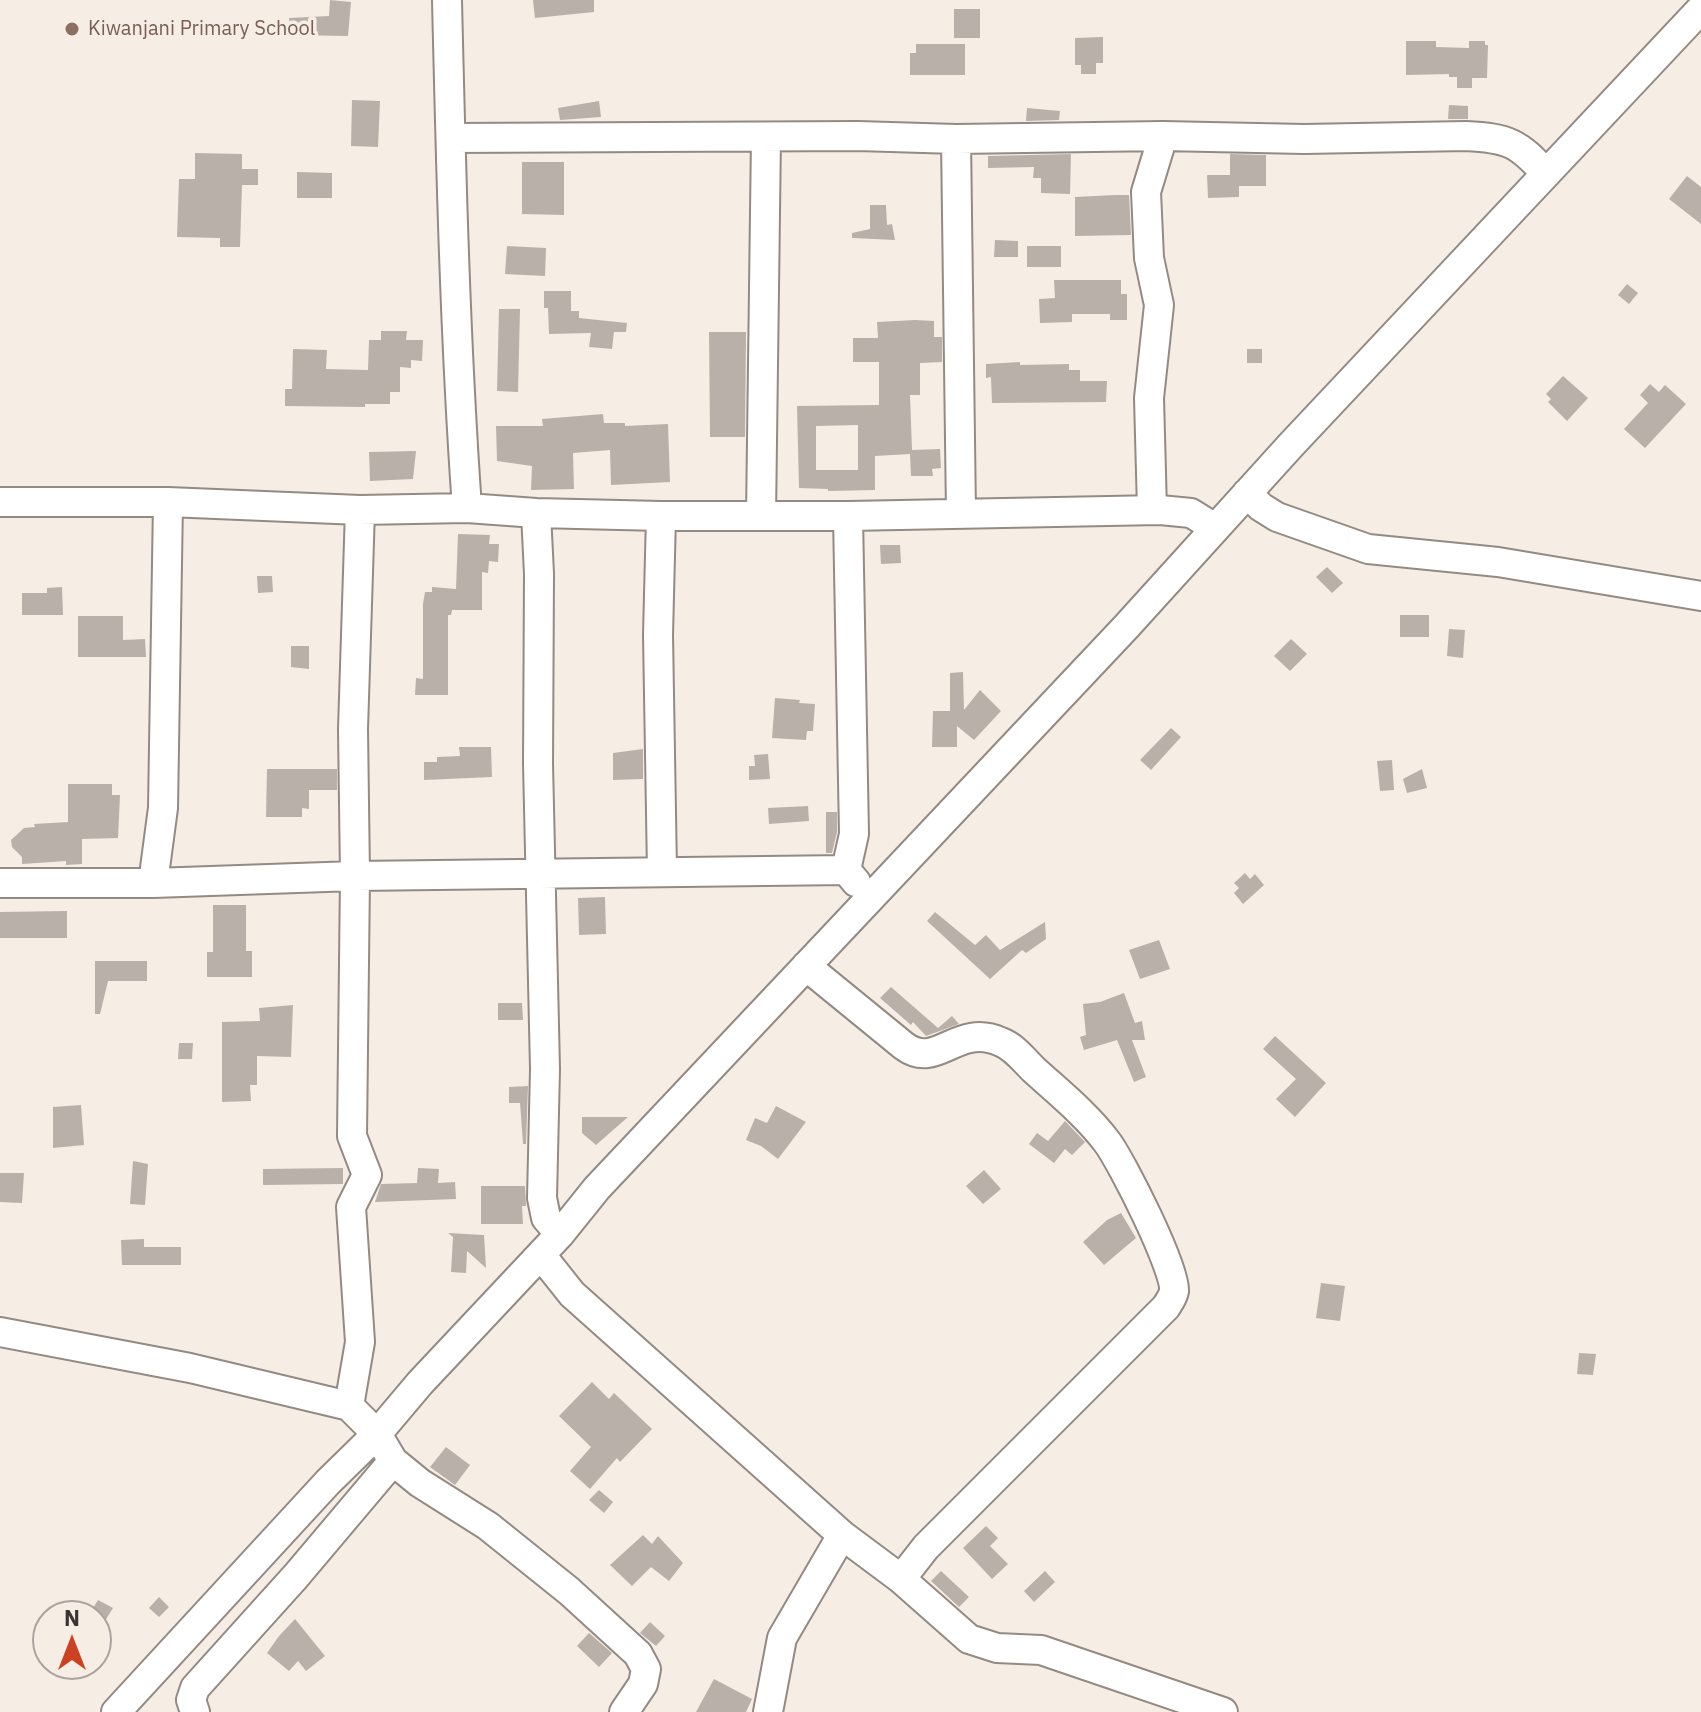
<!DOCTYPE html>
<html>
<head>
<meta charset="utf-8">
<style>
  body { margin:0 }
  #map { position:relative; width:1701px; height:1712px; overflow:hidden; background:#f6ede5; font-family:"IBM Plex Sans",sans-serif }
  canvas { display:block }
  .north { position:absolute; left:32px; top:1600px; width:80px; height:80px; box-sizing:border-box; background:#f6ede5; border:2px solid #aaa39d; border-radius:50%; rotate:0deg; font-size:22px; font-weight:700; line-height:32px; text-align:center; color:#383431 }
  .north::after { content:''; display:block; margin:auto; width:28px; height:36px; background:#cb4121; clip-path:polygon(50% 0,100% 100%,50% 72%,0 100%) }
</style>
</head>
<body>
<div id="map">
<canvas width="1701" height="1712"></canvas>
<div class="north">N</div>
</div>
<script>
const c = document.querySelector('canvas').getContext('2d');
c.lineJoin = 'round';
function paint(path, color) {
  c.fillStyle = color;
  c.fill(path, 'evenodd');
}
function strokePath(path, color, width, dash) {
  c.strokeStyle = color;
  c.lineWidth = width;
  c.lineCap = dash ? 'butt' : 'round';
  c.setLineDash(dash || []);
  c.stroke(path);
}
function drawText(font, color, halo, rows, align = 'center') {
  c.font = font + ' "IBM Plex Sans",sans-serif';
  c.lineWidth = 7;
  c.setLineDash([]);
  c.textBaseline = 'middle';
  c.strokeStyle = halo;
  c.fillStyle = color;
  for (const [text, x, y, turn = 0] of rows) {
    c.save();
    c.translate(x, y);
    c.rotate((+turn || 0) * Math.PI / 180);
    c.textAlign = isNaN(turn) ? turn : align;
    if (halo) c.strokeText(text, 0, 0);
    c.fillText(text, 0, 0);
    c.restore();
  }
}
const building = new Path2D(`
  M330,0L351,2L348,36L290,35L289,18L329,16Z
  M533,0H594V12L535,18Z
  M954,9H980V38H954Z
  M1103,37V63H1096V74H1081V65H1075V38Z
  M1406,41H1436V47L1469,48V41H1485V45H1488L1487,78H1472V88H1457V77H1449V74L1406,75Z
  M916,44H965V75H910V53H916Z
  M352,100L380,101L378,147L351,146Z
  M599,101L601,117L560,120L558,108Z
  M1449,105L1468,106V119H1448Z
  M1027,108L1060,111L1059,120L1026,121Z
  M195,153L242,154V169H258V185H242L240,247H220V238L177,237L179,179H195Z
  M1071,154L1070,194L1041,193V178H1033L1034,167L988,168V156Z
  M1230,154L1266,155V186H1239V197L1208,198L1207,175H1230Z
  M522,162H564V215L522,214Z
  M297,172L332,173V198H297Z
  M1687,176L1701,187V224L1669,199Z
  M1115,195H1129L1131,235L1075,236V197Z
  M870,205H886L887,225L892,224L895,240L852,238V233L870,229Z
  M995,240L1018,241V257H994Z
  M507,246L546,248L545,276L505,274Z
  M1027,246H1061V267H1027Z
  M1054,280H1121V294H1127V320H1110V314H1072V322L1040,323L1039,299L1055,298Z
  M1627,284L1638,293L1629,304L1618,295Z
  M544,291H571V311H579V318L627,323L626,332H614L612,349L589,347L591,333L549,334L548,308H544Z
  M499,309H520L518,392L497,391Z
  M915,320L934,321V337H942V362L920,363V395H910L912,450L940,449L941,468L932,469L933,476H911L910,454L875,456V490L828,491V489L799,488L797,406L879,405V362H853V338H878L877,322ZM858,425V470H816V426Z
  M381,331H407L406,340H423L422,361L411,360V368L400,367V392H390V404H365V407L285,406V389H292L293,349L327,350L326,369L368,370L369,340H381Z
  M709,332H746L745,437H710Z
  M1247,349H1262V363H1247Z
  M1020,362V365L1069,364V370H1080V381H1107L1106,402L992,403L991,377L986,378V364Z
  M1563,376L1588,398L1567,421L1548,402L1551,399L1546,394Z
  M1650,384L1659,392L1665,385L1686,404L1645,448L1624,429L1648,403L1640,395Z
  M603,414L604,423H625V426L668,424L670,482L611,485L610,450L573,453L574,489L531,490L532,466L497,461L496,426H543L542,419Z
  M416,451L413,479L370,481L369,452Z
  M458,534L490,535L489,544H499L498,562L489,561L488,573L482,572V610H452L451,615H448V695H415L416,678L423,679V604L425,592H432V587L456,589Z
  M880,545H900L901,563L881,564Z
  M1327,567L1343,583L1332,593L1316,577Z
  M257,576H272L273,592L258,593Z
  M62,587L63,615H22V593H47V588Z
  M1400,615H1429V637H1400Z
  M78,616H123V640L145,639L146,657H78Z
  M1449,629L1465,630L1463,658L1447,656Z
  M1291,639L1307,654L1290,671L1274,656Z
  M291,646H309V669L291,667Z
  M963,672L964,710L980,690L1001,711L974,740L957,726V747H932L933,711H950V673Z
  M775,698L800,700L799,703L815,704L813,731H807L806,740L772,738Z
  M1171,728L1181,737L1151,770L1140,760Z
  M459,747H491L492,777L424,780V762H437V757L460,756Z
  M643,749V779L613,780V753Z
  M768,754L770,779L749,780V766H755L754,755Z
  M1392,760L1394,790L1380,791L1377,761Z
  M267,769H337V790H309V809L302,808V817H266Z
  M1422,769L1427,788L1407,793L1403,779Z
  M68,784H112V795H120L118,838L82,839V864L66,865V861L22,864V857L12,847L11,840L24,828L35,827L34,824L68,822Z
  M808,806L809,821L769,824L768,808Z
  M826,812H837V832L832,853H826Z
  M1245,873L1250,879L1255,874L1264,885L1243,904L1234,893L1239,888L1234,883Z
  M605,897L606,934L579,935L578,898Z
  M213,905H246V951H252V977H207V952H213Z
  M67,911V938H0V912Z
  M935,912L975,945L986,935L1000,950L1045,922L1046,939L1026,953L1022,950L990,979L927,921Z
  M1159,940L1170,969L1140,979L1129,950Z
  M95,961H147V981H108L100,1014H95Z
  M891,987L938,1028L952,1016L959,1024L926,1036L913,1022L911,1025L880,998Z
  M1124,993L1135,1023L1142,1021L1145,1040H1132L1146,1077L1134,1082L1117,1040L1084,1050L1080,1037L1086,1035L1083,1004L1100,1002Z
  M498,1003H522L523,1020H498Z
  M293,1005L291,1057L257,1056V1085H250L251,1101L222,1102V1022L260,1021L259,1008Z
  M1275,1036L1326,1083L1295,1117L1276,1099L1296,1079L1263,1049Z
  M179,1043H193L192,1059H178Z
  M528,1086L526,1144H523L520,1103H509V1087Z
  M81,1105L84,1145L53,1148V1107Z
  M776,1106L806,1122L778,1159L761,1146L746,1140L755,1118L767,1123Z
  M582,1117H628L596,1145L582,1133Z
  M1065,1121L1085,1142L1072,1155L1065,1149L1054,1163L1029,1144L1037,1133L1048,1141Z
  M133,1161L148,1164L145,1205L130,1204Z
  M343,1168V1184L263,1185V1169Z
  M418,1168L439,1169L438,1183L455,1182L456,1199L375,1202L381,1184L417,1183Z
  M984,1170L1001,1189L983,1204L966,1186Z
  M0,1173H24L22,1203L0,1202Z
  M481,1186H525L526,1206H522L523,1224H481Z
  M1121,1213L1136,1238L1104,1265L1083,1242L1107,1220Z
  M448,1233L484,1235L486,1268L467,1251L466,1273L451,1272L453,1237Z
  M144,1239V1247H181V1265H122L121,1240Z
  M1321,1283L1345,1286L1340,1321L1316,1318Z
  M1579,1353L1596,1354L1593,1375L1577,1374Z
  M592,1382L609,1399L614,1393L652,1429L620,1462L617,1458L590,1489L570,1471L591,1447L559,1416Z
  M446,1447L470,1465L455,1485L430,1467Z
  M599,1490L613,1502L604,1513L589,1500Z
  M986,1526L998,1538L990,1546L1008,1564L992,1579L963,1548Z
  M643,1535L652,1544L658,1536L683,1563L669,1581L651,1567L632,1586L610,1565Z
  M941,1571L969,1597L959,1607L931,1581Z
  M1045,1571L1055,1582L1034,1602L1024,1591Z
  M159,1597L169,1607L159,1617L149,1608Z
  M98,1600L113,1608L105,1621L90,1613Z
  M295,1619L325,1656L306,1671L298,1661L289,1671L267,1653L279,1636Z
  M650,1622L665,1636L656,1646L640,1633Z
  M589,1633L612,1653L599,1667L577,1646Z
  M714,1679L752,1699L746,1712H696Z`);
const minor = new Path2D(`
  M447,0C451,169 455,339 467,508
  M452,138L858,136L956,139L1163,136L1304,139L1466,136C1508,138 1519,143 1546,174
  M956,139L961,514
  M1247,493L1261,507L1277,517L1368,549L1498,562L1701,596
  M0,502H168L360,510L467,508L536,513L661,516H848L1160,510L1191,513L1215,528
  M360,510L353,729L355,876L352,1136L367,1175L351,1207L360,1342L349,1406L377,1434L393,1461L420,1483L488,1526L569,1591L638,1654L646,1669L643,1684L624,1712
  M1152,510L1149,398L1159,305L1149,258L1146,192L1163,136
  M536,513L539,574L538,764L545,1069L542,1198L546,1218L560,1234
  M661,516L658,635L662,872
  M761,516L766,137
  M848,516L854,834L846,870L856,882
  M0,883H153L355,876L846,870
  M153,883L163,808L168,502
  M806,966L904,1046C938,1071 956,1022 1001,1042C1014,1047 1023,1059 1033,1069C1058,1092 1086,1114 1107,1142C1122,1162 1176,1269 1174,1291C1173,1297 1169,1302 1166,1307L926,1547L901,1579
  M541,1255L572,1294L842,1535
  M0,1332L190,1368L349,1406
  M116,1712L328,1482L377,1434L420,1383L560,1234L597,1188L1126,627L1291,445L1701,9
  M195,1712L191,1700L195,1688L296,1576L393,1461
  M768,1712L782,1638L842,1535L901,1579L969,1639L997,1648L1041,1650L1223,1712`);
const markers = [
  [72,29,8,"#8d6e63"]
];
const educationNames = [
  ["Kiwanjani Primary School",88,29]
];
paint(building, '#b9b1a9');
strokePath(minor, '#938a83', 32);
strokePath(minor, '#fff', 28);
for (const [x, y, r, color] of markers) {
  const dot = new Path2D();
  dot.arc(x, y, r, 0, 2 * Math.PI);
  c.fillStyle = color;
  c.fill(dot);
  strokePath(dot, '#f6ede5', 3);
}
drawText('20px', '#785e54', '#f6ede5', educationNames, 'left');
</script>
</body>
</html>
